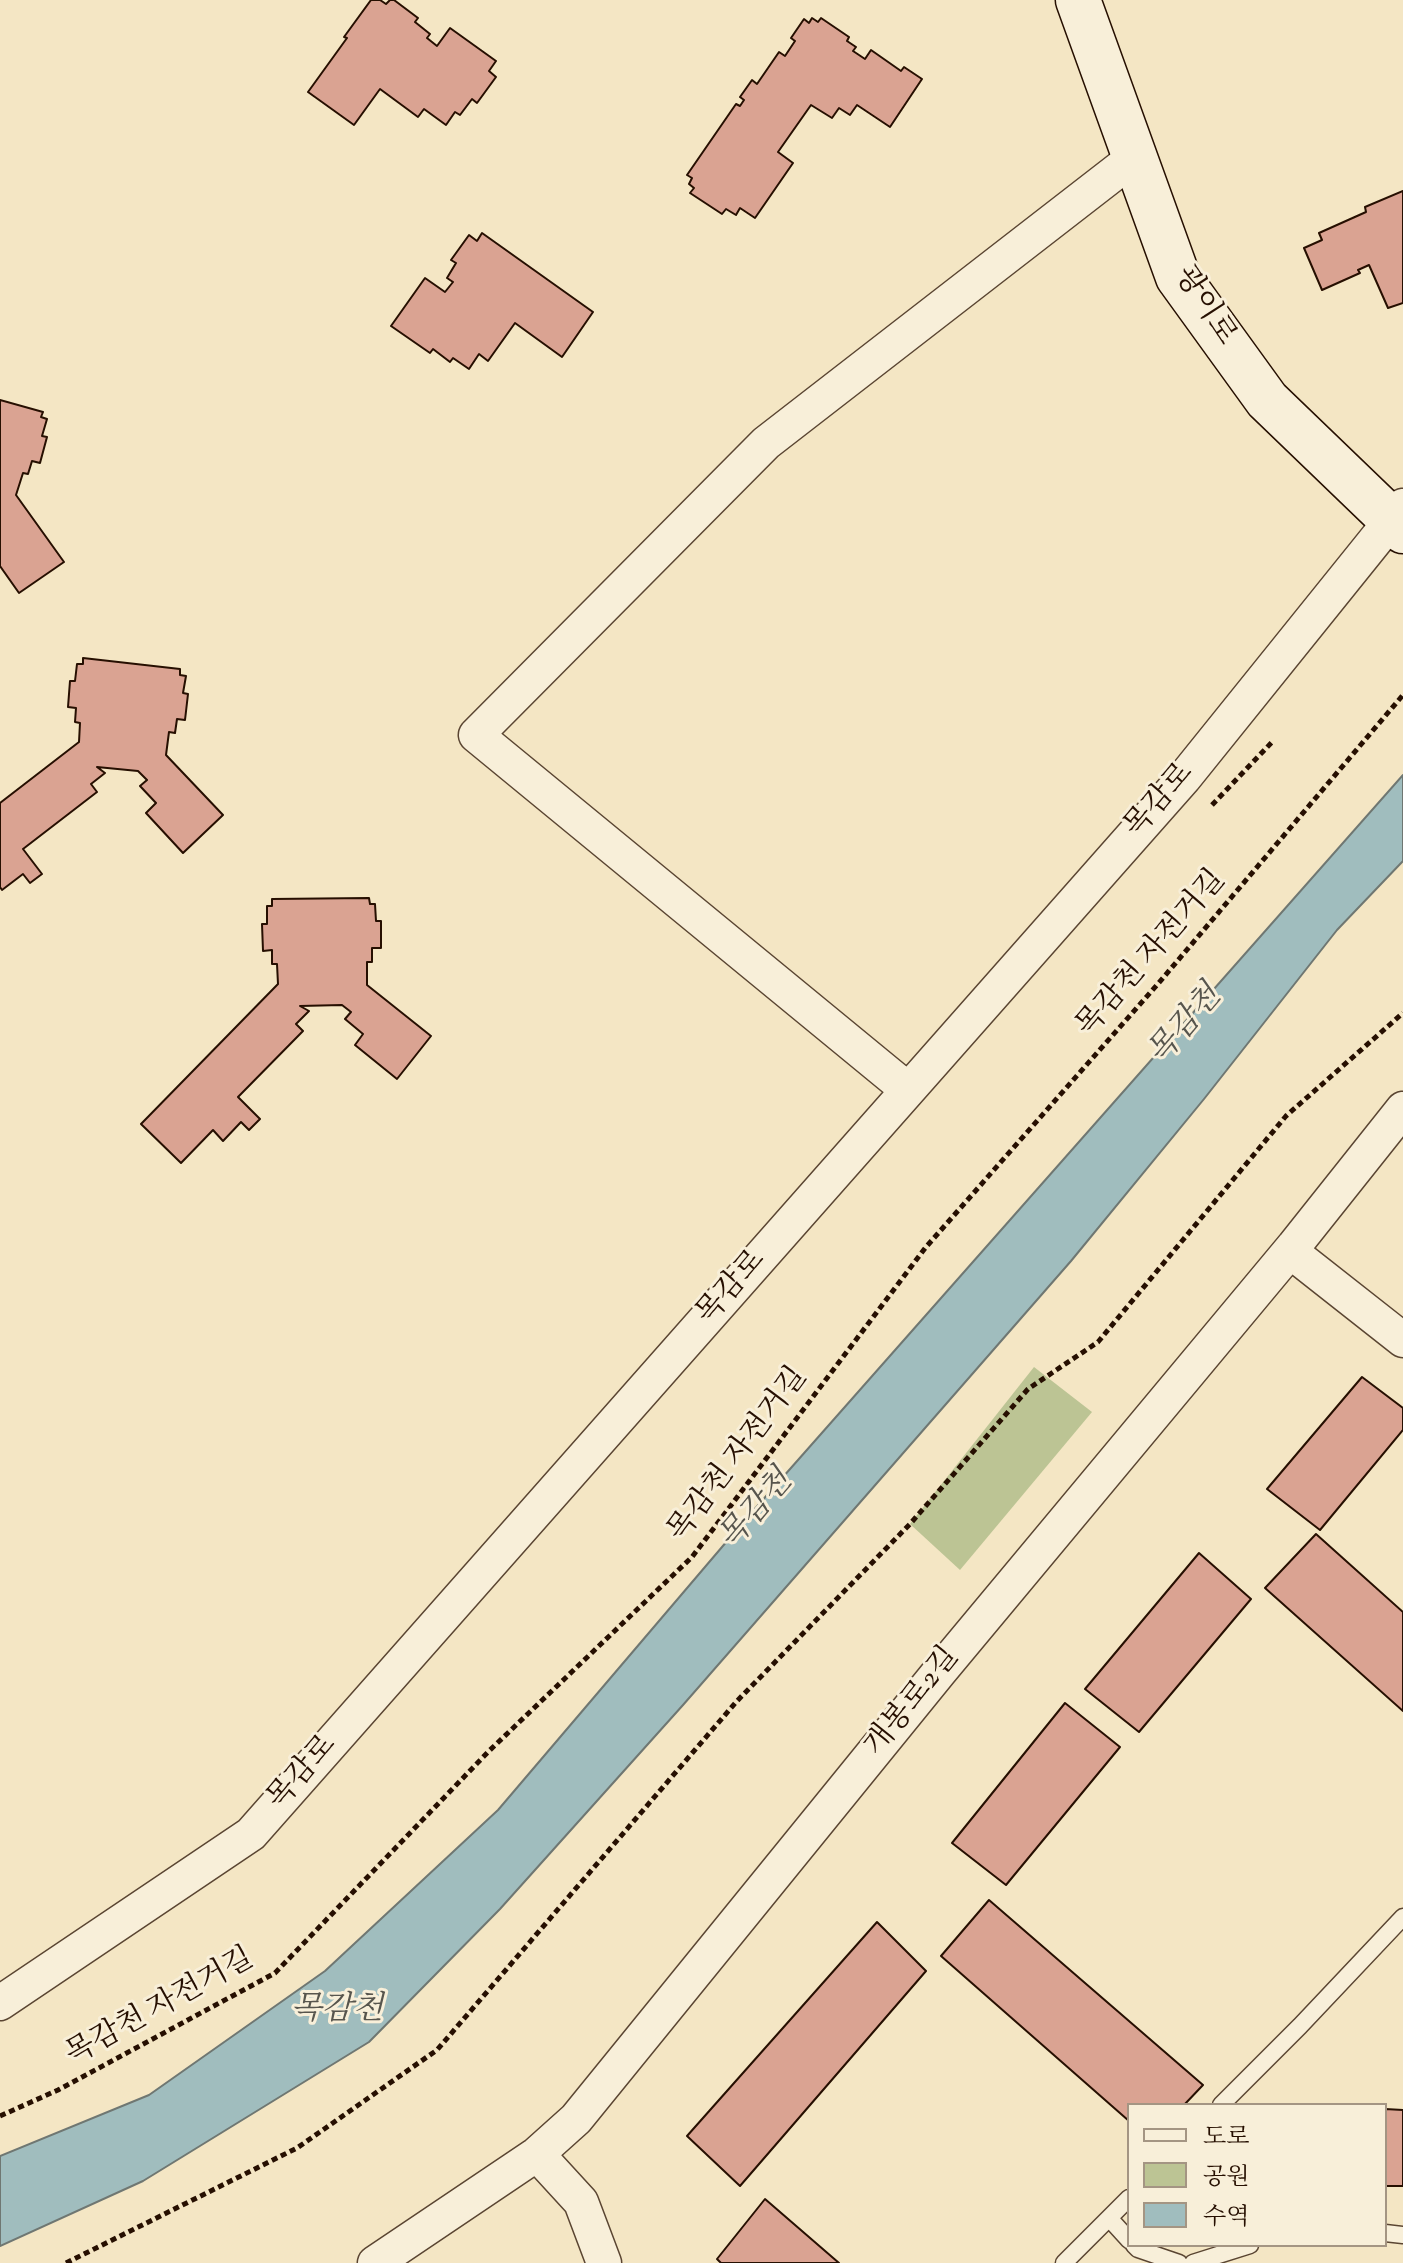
<!DOCTYPE html>
<html>
<head>
<meta charset="utf-8">
<style>
  body { margin:0 }
  #map { position:relative; width:1403px; height:2263px; overflow:hidden; background:#f4e6c4; font-family:"Sorts Mill Goudy","Noto Serif KR",serif }
  canvas { display:block }
  .legend { position:absolute; left:1127px; top:2103px; width:260px; height:144px; box-sizing:border-box; background:#f8efd9; border:2px solid #a49583; margin:0; padding:10px 14px; list-style:none; font-size:24px; color:#260f01 }
  .legend li { display:flex; align-items:center; gap:16px; height:40px }
  .legend b { width:40px; border:2px solid #a49583 }
</style>
</head>
<body>
<div id="map">
<canvas width="1403" height="2263"></canvas>
<ul class="legend">
<li><b style="height:10px;background:#f8efd9"></b>도로</li>
<li><b style="height:22px;background:#bcc494"></b>공원</li>
<li><b style="height:22px;background:#a0bdbe"></b>수역</li>
</ul>
</div>
<script>
const c = document.querySelector('canvas').getContext('2d');
c.lineJoin = 'round';
function paint(path, color) {
  c.fillStyle = color;
  c.fill(path, 'evenodd');
}
function strokePath(path, color, width, dash) {
  c.strokeStyle = color;
  c.lineWidth = width;
  c.lineCap = dash ? 'butt' : 'round';
  c.setLineDash(dash || []);
  c.stroke(path);
}
function drawText(font, color, halo, rows, align = 'center') {
  c.font = font + ' "Sorts Mill Goudy","Noto Serif KR",serif';
  c.lineWidth = 6;
  c.setLineDash([]);
  c.textBaseline = 'middle';
  c.strokeStyle = halo;
  c.fillStyle = color;
  for (const [text, x, y, turn = 0] of rows) {
    c.save();
    c.translate(x, y);
    c.rotate((+turn || 0) * Math.PI / 180);
    c.textAlign = isNaN(turn) ? turn : align;
    if (halo) c.strokeText(text, 0, 0);
    c.fillText(text, 0, 0);
    c.restore();
  }
}
const green = new Path2D(`
  M1034,1367L1092,1412L960,1570L910,1524Z`);
const water = new Path2D(`
  M1403,775V861L1337,930L1204,1099L1071,1261L683,1705L500,1909L369,2042L143,2181L0,2246V2156L149,2095L325,1971L498,1810L745,1520Z`);
const building = new Path2D(`
  M371,0H380L386,4L390,0H394L418,18L415,22L430,34L427,38L437,46L450,28L496,61L489,71L496,77L477,103L472,99L460,115L455,112L446,125L424,109L418,117L380,89L354,125L308,92L347,38L344,37Z
  M812,18L818,22L821,18L849,37L847,41L856,47L853,51L865,59L871,50L901,71L904,67L922,79L890,127L857,105L850,115L839,108L832,118L811,105L778,152L793,163L755,218L740,208L736,215L726,209L722,214L690,193L694,188L689,184L692,178L687,175L736,104L740,106L744,100L740,97L752,80L757,84L779,52L785,56L795,41L791,38L804,19L809,23Z
  M1403,191V303L1388,308L1369,265L1358,270L1360,273L1322,290L1304,248L1322,240L1319,233L1366,212L1365,207Z
  M482,233L593,312L562,357L515,323L488,361L479,354L469,369L453,358L450,362L433,349L430,353L391,326L425,278L445,292L453,282L447,278L456,263L451,260L469,235L477,241Z
  M0,400L43,412L41,417L47,419L42,436L47,437L40,463L32,461L28,474L23,473L16,495L64,562L19,593L0,566Z
  M83,658L180,669V675L186,676L183,693L188,694L185,720L177,719L175,733L169,732L166,755L223,815L183,853L146,813L156,803L140,786L147,780L138,771L97,767L105,773L91,784L97,792L23,849L42,874L30,883L23,874L2,890L0,887V803L79,742L80,723L75,722L76,708L68,707L70,681H75L77,664H83Z
  M369,898L370,904H375L376,921H381V948H372V962H367V985L431,1036L397,1079L355,1045L363,1034L345,1019L351,1012L342,1005L300,1006L309,1011L296,1024L303,1031L238,1097L260,1119L249,1130L241,1122L223,1141L213,1130L181,1163L141,1124L278,984L277,964H272V950L263,951L262,924H267V906H272V899Z
  M1362,1377L1403,1408V1430L1320,1530L1267,1489Z
  M1316,1534L1403,1612V1711L1265,1588Z
  M1199,1553L1251,1599L1139,1732L1085,1689Z
  M1065,1703L1120,1747L1006,1885L952,1843Z
  M989,1900L1203,2085L1184,2105H1129V2121L941,1956Z
  M877,1922L926,1971L740,2186L687,2136Z
  M1385,2109L1403,2110V2186H1385Z
  M765,2199L839,2263H721L717,2259Z`);
const path = new Path2D(`
  M1212,805L1274,740
  M0,2116L58,2090L275,1973L489,1751L692,1557L926,1247L1157,985L1403,695
  M66,2263L297,2148L437,2050L737,1701L910,1524L1028,1389L1098,1342L1286,1116L1403,1013`);
const lane = new Path2D(`
  M1221,2105L1300,2026L1403,1917
  M1109,2218L1129,2240
  M1385,2233L1403,2235
  M1134,2245L1138,2249L1179,2263
  M1064,2263L1129,2198
  M1193,2263L1250,2245`);
const street = new Path2D(`
  M908,1090L476,735L766,443L1135,157
  M1290,1251L1403,1340
  M0,2003L251,1834L1184,778L1403,506
  M537,2154L581,2202L604,2263
  M375,2263L537,2154L576,2119L940,1671L1294,1246L1403,1109`);
const secondary = new Path2D(`
  M1078,0L1178,277L1267,400L1403,531`);
const streetNames = [
  ["광이로",1203,307,57],
  ["목감로",1161,802,-49],
  ["목감천 자전거길",1153,955,-49],
  ["목감로",733,1289,-49],
  ["목감천 자전거길",740,1456,-53],
  ["개봉로2길",914,1703,-51],
  ["목감로",304,1774,-49],
  ["목감천 자전거길",161,2009,-29]
];
const waterNames = [
  ["목감천",1187,1027,-49],
  ["목감천",758,1512,-49],
  ["목감천",337,2013]
];
paint(green, '#bcc494');
paint(water, '#a0bdbe');
strokePath(water, '#6f7772', 2);
paint(building, '#daa392');
strokePath(building, '#260f01', 2);
strokePath(lane, '#5a4532', 19);
strokePath(street, '#5a4532', 37);
strokePath(secondary, '#260f01', 47);
strokePath(path, '#260f01', 5, [6, 4]);
strokePath(lane, '#f8efd9', 16);
strokePath(street, '#f8efd9', 34);
strokePath(secondary, '#f8efd9', 44);
drawText('30px', '#260f01', '#f8efd9', streetNames);
drawText('italic 32px', '#57554d', '#f8efd9', waterNames);
</script>
</body>
</html>
